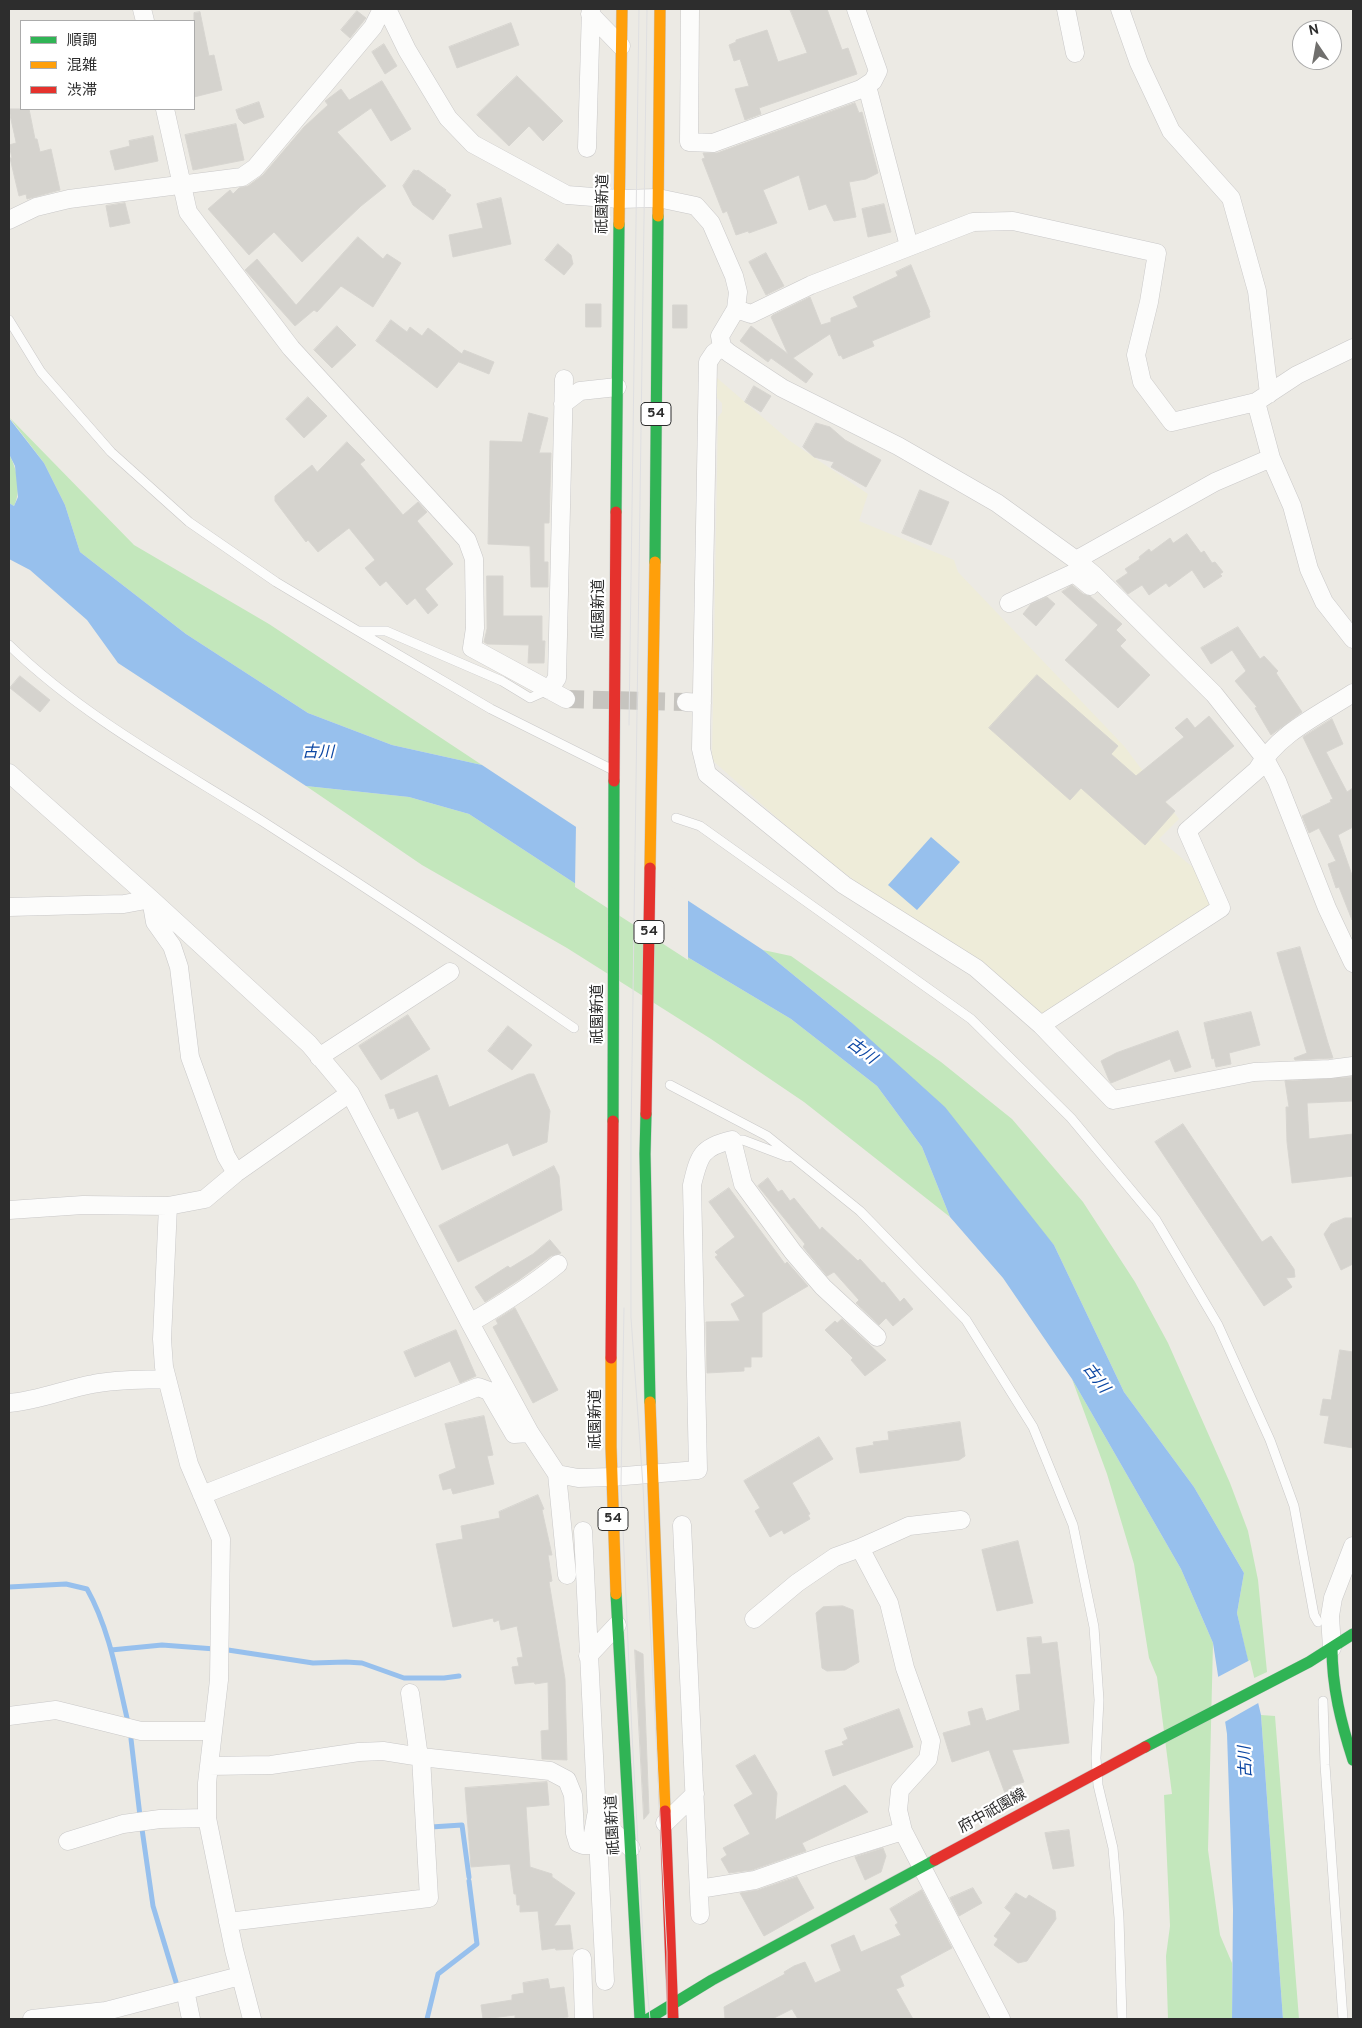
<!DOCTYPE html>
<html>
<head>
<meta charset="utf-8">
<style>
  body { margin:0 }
  #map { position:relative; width:1362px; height:2028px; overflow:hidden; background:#eceae4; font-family:Overpass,"Noto Sans JP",sans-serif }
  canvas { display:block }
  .frame { position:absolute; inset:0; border:10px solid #2d2d2d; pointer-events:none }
  .legend { position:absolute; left:20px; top:20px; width:175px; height:90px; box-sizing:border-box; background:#fff; border:1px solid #ababab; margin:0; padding:6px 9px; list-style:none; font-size:15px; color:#2d2d2d }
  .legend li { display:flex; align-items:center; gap:10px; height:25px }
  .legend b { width:25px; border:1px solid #ababab }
  .north { position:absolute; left:1292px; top:20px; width:50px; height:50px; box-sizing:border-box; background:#fff; border:1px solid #ababab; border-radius:50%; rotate:348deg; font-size:14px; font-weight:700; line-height:20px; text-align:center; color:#2d2d2d }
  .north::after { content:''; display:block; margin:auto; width:18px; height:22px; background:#706f6d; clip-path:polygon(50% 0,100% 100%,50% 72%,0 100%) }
</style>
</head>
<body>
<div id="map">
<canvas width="1362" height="2028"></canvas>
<div class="frame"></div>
<ul class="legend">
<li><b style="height:6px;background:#30b455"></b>順調</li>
<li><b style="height:6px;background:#ff9f0a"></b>混雑</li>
<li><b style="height:6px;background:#e5322d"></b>渋滞</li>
</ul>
<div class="north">N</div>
</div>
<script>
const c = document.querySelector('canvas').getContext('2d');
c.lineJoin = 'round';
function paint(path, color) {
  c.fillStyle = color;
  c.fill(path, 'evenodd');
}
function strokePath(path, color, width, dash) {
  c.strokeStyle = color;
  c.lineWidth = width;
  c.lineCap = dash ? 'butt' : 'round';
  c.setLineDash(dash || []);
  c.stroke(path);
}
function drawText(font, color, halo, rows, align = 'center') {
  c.font = font + ' Overpass,"Noto Sans JP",sans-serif';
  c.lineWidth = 4.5;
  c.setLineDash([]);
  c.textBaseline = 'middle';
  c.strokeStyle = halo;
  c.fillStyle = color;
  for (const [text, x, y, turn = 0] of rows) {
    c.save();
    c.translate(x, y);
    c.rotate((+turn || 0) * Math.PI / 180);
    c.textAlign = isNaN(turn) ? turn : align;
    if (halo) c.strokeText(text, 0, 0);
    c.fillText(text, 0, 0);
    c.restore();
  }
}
const education = new Path2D(`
  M716,377L790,441L868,494L859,521L954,560L958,572L1124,746L1179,819L1159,839L1196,870L1211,904L1044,1017L857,887L854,880L819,855L712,760L718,417L722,412V403L717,398Z`);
const green = new Path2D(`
  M9,417L134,545L269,624L482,765L392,745L308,713L186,634L80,552L65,505L44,463Z
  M9,454C17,469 22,490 14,506L9,503Z
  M306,786L409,797L469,814L689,958L791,1019L877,1086L922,1147L950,1217L804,1102L711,1039L567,948L422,865Z
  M763,950L791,956L941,1062L1012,1119L1083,1202L1135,1282L1168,1343L1230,1483L1248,1531L1258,1580L1267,1672L1252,1679L1237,1613L1244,1573L1194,1487L1124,1392L1054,1245L851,1022Z
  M1072,1379L1181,1569L1213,1643L1208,1850L1220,1935L1232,1963V2019H1168L1166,1956L1170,1926L1164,1795L1172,1794L1157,1677L1149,1658L1134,1564L1107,1474Z
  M1261,1715L1275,1716L1299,2019H1283Z`);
const water = new Path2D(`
  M9,418L44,463L65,505L80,552L186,634L308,713L392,745L482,765L763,950L851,1022L945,1107L1054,1245L1124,1392L1194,1487L1244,1573L1237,1613L1261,1715L1283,2019H1232L1233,1910L1227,1734L1213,1643L1181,1569L1072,1379L1003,1278L950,1217L922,1147L877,1086L791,1019L689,958L469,814L409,797L306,786L118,663L87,620L30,570L9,559V503L14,506L18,497L15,466L9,454Z
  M931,837L960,862L917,910L888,885Z`);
const pier = new Path2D(`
  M576,824L688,898V960L575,887Z
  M1250,1660L1260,1702L1223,1723L1216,1678Z`);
const stream = new Path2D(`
  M9,1587L66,1584L87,1589C109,1628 117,1675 127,1718
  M111,1650L162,1645L215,1649
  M228,1650L313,1663L346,1662L362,1663L404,1678H444L459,1676
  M131,1739L140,1816
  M431,1825V1827L462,1825L469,1877
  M142,1829L153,1906L176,1982
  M427,2019L438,1974L477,1944L469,1881`);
const building = new Path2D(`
  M790,9H827L842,50L848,48L857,74L759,108L761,114L745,120L735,89L749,86L740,59L734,61L729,45L736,42V40L767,30L778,62L807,53Z
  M357,11L366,18L350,38L341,30Z
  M200,12L209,56L214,55L222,90L194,97V13Z
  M511,23L519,45L457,68L449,47Z
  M384,44L397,66L385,74L372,52Z
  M517,76L563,121L543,141L529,126L509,146L477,115Z
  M382,81L411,129L391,141L371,108L337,132L386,186L361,206L302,262L274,232L249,255L208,209L230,190L233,194L239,188L248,186L263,175L304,127L328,105L325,101L341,89L349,100Z
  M259,102L264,117L244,124L239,119L236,110Z
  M855,103L859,113L862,112L878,173L866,179L849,182L856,217L834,221L826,204L809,210L799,175L763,190L777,223L749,233L748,231L736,235L727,211L723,213L702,159L705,158L703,153H717Z
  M9,109H29L35,139H37L40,152L51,149L60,190L27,199L26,194L19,196L10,158H12L9,145L16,143Z
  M236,124L244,160L193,170L185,135Z
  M153,136L158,161L115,170L110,151L130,146L129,141Z
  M414,170L417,171L418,170L446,190L445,191L451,195L433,220L413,205L403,186Z
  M501,198L511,244L453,257L449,235L483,228L477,204Z
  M125,203L130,223L110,227L106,206Z
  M884,204L891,232L868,237L862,209Z
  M358,237L383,259L387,254L401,263L373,307L341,286L317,312L314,310L295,326L245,270L257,259L296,305Z
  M558,244L571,255L573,264L564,275L545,260Z
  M766,253L784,286L766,295L749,262Z
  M911,265L930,312L929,313L930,317L872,341L874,346L843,359L841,355L839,356L830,334L793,358L813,374L806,383L771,358L768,362L740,341L751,326L788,354L771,317L773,315L810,297L821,325L831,322V318L858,307L853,297L898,276L896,272Z
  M586,304H601V327H586Z
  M673,305H687V328H673Z
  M391,320L407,332L410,327L422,336L428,328L462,354L464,350L494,362L489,374L459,362L460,360L437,388L376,341Z
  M337,326L356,345L332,368L314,350Z
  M754,386L771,396L761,412L745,402Z
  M308,397L327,416L304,438L286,419Z
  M529,413L548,418L539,453H551L549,523H544V562H548V587H531L530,546L488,544L490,441L522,442Z
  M816,423L830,427L845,440L881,460L866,487L831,467L834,462L814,457L803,447Z
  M347,442L365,460L360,464L403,515L418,502L427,512L417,521L453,564L425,589L438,605L428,614L415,598L407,605L386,581L380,586L365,568L375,560L349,528L318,552L308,540L306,542L275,501V496L312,465L317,472Z
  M920,490L949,502L931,545L902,533Z
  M1187,534L1201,553L1204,551L1212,563L1215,562L1223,572L1220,574L1222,576L1204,588L1192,570L1169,587L1166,583L1149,595L1142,585L1128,594L1116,581L1128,573L1125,569L1140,559L1139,557L1149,549L1151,552L1170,538L1173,543Z
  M487,576H503V616H542V641H545L544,663H528L529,645L487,644L484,642L487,629Z
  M1072,585L1083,594L1090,596L1122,624L1116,630L1126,640L1120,646L1150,675L1118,708L1065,660L1098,625L1062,592Z
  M1047,597L1055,604L1036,626L1023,614L1031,604Z
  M1238,627L1260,659L1264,656L1278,671L1276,673L1302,712L1271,735L1255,708L1257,707L1235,681L1246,671L1232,650L1211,664L1201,648Z
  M1037,675L1118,746L1111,754L1136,776L1184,737L1175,728L1187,718L1195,728L1209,716L1234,746L1165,802L1175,811L1145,845L1081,788L1070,800L989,728Z
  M20,676L50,700L40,712L10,688Z
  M1332,719L1343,744L1326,752L1347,792L1353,788V827L1338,835L1353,878L1352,920L1339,887L1336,888L1328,864L1336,861L1319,828L1309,833L1302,816L1331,802L1330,800L1333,799L1303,737Z
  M1300,947L1328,1043L1333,1058L1295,1060L1294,1058L1307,1053L1277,953Z
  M1251,1012L1260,1045L1229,1053L1231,1064L1216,1067L1214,1058L1212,1059L1204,1023Z
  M408,1015L430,1049L381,1080L359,1046Z
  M508,1026L532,1045L512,1070L488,1051Z
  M1178,1031L1191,1067L1175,1072L1170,1059L1111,1083L1109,1080L1101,1061L1116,1053Z
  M529,1074H534L550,1111L547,1142L513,1156L508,1143L442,1170L418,1111L398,1119L394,1108L390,1109L385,1095L437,1075L449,1107Z
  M1353,1077V1101L1307,1103L1309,1139L1353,1134V1176L1292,1183L1287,1142L1286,1107H1289L1285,1081Z
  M1183,1124L1262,1242L1271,1236L1294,1269L1295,1277L1286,1278L1292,1287L1264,1306L1155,1142Z
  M554,1166L559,1176L562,1210L458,1262L439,1226Z
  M768,1178L778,1192L782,1190L790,1201L794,1198L820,1230L822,1227L858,1261L860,1259L882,1283L884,1282L900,1302L904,1298L913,1309L893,1326L886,1318L879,1325L856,1303L859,1300L834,1272L827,1276L803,1247L805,1244L758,1186Z
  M729,1188L785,1264L787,1262L808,1286L762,1313V1357H751V1367H744V1371L707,1373L706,1322L740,1321L731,1304L745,1296L715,1257L718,1255L715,1252L735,1237L709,1202Z
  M1345,1218H1353V1264L1341,1270L1324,1234L1331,1224Z
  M550,1240L561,1253L551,1256L520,1279L485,1302L475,1287L508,1266L510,1268L533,1254Z
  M515,1308L558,1390L533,1403L493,1327L498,1324L496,1320Z
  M842,1319L886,1360L865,1376L851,1360L853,1358L825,1330L835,1321L837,1323Z
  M456,1330L476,1376L460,1383L450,1361L415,1377L404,1352Z
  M1340,1350L1353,1352V1448L1324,1443L1329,1416L1320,1415L1323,1399L1331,1400Z
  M484,1416L493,1455L487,1456L494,1484L453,1494L451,1488L443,1490L439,1475L456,1468L445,1424Z
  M960,1422L965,1456L959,1460L860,1473L856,1448L874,1445L873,1442L889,1440L888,1432Z
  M819,1437L833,1459L792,1483L810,1514L808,1515L810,1519L784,1534L782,1530L770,1537L755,1511L760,1508L744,1481Z
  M538,1495L544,1509L542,1510L552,1555H548L552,1581L549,1582L565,1679L567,1760L542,1759L541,1731L549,1730L548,1682L535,1684L534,1682L515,1684L512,1667L519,1666L517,1658L523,1657L517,1626L501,1630L499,1620L494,1622L493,1618L453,1627L436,1544L463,1539L461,1526L500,1518L499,1512Z
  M1018,1541L1033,1603L997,1611L982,1550Z
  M843,1606L853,1610L859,1662L845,1670L827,1671L822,1668L816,1613L823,1607Z
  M1041,1637L1042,1644L1057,1642L1069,1743L1012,1750L1024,1782L1012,1786L1006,1796L989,1750L952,1762L943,1733L971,1725L968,1712L982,1708L986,1721L1020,1710L1016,1675L1031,1674L1027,1638Z
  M635,1650L643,1654L649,1813L644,1819Z
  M899,1709L913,1747L833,1776L825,1751L844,1745L842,1742L848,1739L844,1729Z
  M755,1755L777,1793L775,1820L845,1785L868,1812L802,1843L806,1851L752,1870L729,1873L721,1859L727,1855L723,1848L750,1834L734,1805L753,1794L736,1766Z
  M547,1782L549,1805L526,1807L530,1867L552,1874V1877L575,1893L554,1926L570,1925L573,1949L556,1950L555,1948L542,1950L538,1911L520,1912V1905H517L516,1894H514L510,1864L471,1867L465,1788Z
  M1069,1830L1074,1866L1053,1869L1045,1833Z
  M883,1848L886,1856L881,1872L865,1880L855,1857Z
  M797,1877L814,1908L764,1936L740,1893L758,1890Z
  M973,1888L982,1903L959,1916L950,1898Z
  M922,1890L952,1948L900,1976L904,1986L896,1989L913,2019H798L792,2009L772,2019H725L724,2007L785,1974L784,1972L794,1966L805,1962L815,1983L841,1971L831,1945L854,1935L861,1952L901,1935L895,1925L898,1923L890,1909Z
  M1016,1893L1026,1899L1029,1895L1055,1911L1056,1919L1027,1961L1018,1963L994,1945L998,1939L994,1936L1011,1913L1005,1908Z
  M548,1979L550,1989L564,1987L568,2017L550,2019H515V2015L483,2019L481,2005L512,2000V1995L524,1993L523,1983Z`);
const streetTunnel = new Path2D(`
  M566,699L686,702`);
const lane = new Path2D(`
  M9,320L41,372L111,452L189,522L276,582L358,631L491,709L611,769
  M360,631H386L502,681L530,698L548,690
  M9,645C83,717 175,766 262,821C367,888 471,957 574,1028
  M676,818L700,826L971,1019L1071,1118L1156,1220L1218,1325L1270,1440L1294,1506L1314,1615L1318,1622
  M670,1085L767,1136L860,1211L966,1320L1033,1427L1073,1525L1094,1627L1099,1700L1096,1758L1098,1785L1113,1848L1119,1918L1122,2019
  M732,1140H743L788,1157
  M1323,1701L1325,1765L1343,2019`);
const street = new Path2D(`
  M142,9L145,21
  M387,9L407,50L448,118L473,144L567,195L619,199L658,198L696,206L711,223L734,276L738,292L736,309L720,336L722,347L729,353L782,388L898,446L997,503L1076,560L1094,575L1214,694L1264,757L1277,781L1327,908L1353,963
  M690,9L689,142L713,143L861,89L873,81L878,71L856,9
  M1066,9L1075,53
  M1120,9L1139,63L1171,131L1231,198L1257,291L1269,394
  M590,14L621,46
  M867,86L909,246
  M165,109L188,212L291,348L467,540L474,559L475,628L472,648L566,699
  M587,148L591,9
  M9,220L36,207L69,199L242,177L255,168L373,27L382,9
  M736,309L751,314L811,285L973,222L1013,221L1157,253L1149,302L1136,355L1142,382L1172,422L1256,402L1297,375L1353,348
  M722,347L714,353L708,362L701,749L707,774L844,885L976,968L1041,1025L1113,1100L1254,1072L1330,1069L1353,1066
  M1256,402L1271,458L1292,506L1309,569L1324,602L1353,639
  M563,404L580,391L617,387
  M1076,560L1215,482L1271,458
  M1009,603L1074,573L1090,586
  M549,690L557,678L564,379
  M686,702L702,703
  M9,773L151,899L309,1044L350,1093L470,1323L530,1433L557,1474L578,1478L612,1477L698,1470L692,1185C699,1156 701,1147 732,1140L743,1184L793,1252L823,1287L877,1337
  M9,907L124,904L151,899L155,922L172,946L179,967L190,1057L226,1156L236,1173
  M1041,1025L1221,908L1187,831L1257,770C1278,733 1319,715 1353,693
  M319,1057L450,972
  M168,1206L162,1339L164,1367L189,1464L221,1539L219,1680L207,1783V1818L234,1950L252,2019
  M9,1210L83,1205L168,1206L205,1199L236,1173L350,1093
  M470,1323C501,1305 530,1287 558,1264
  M9,1403C38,1401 65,1389 93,1384C117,1379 142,1380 167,1379
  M557,1474L567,1575
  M202,1495L478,1387L489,1391L514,1434L530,1433
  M682,1525L700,1915
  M583,1531L605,1981
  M860,1548L909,1526L961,1520
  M754,1619L797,1583L835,1557L860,1548L889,1603L905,1668L931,1741L928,1759L900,1790L898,1810L903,1831L1001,2019
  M1332,1648L1330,1616L1333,1598L1353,1546
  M588,1656L617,1625
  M9,1716L56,1710L141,1731H213
  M209,1766L271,1765L359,1752L383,1751L421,1757L550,1771L567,1780L573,1795L575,1833L578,1843L583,1845H591L596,1816
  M596,1816L631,1848
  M665,1823L695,1794
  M68,1841L123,1824L160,1819L207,1818
  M699,1889L755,1880L829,1854L903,1831
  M228,1922L429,1898L421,1757L418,1750L410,1693
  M582,1958L584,2019
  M185,1990L191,2019
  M32,2019L106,2011L240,1976`);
const fast = new Path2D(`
  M616,512L619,224
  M655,562L658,216
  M646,1114L645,1154L650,1402
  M613,1121L614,781
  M616,1594L640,2019
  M1332,1648C1332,1687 1341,1723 1353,1760
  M1145,1747L1309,1662L1353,1634
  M648,2019L712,1980L935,1860`);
const slow = new Path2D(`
  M658,216L660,9
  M619,224L622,9
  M650,868L655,562
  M611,1358V1447L616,1594
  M650,1402L665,1811`);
const jam = new Path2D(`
  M614,781L616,512
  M646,1114L650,868
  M611,1358L613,1121
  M665,1811L673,2019
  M935,1860L1145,1747`);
const tram = new Path2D(`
  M647,9L631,1135V1318L643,1486L667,1952V2019
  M629,725L639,9
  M624,1308L621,1484L632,1734L644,1954L650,2019`);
const shields = [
  [656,414,30],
  [649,932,30],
  [613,1519,30]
];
const shieldNames = [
  ["54",656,414],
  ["54",649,932],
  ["54",613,1519]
];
const streetNames = [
  ["祇園新道",604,204,-89],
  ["祇園新道",600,609,-90],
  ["祇園新道",599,1014,-90],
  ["祇園新道",597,1419,-90],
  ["府中祇園線",993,1812,-29],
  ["祇園新道",614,1825,-93]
];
const waterNames = [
  ["古川",318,754],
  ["古川",861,1052,37],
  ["古川",1095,1379,53],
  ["古川",1247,1762,-93]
];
paint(education, '#eeecd9');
paint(green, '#c3e7bc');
paint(water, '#97c0ed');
paint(pier, '#eceae4');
strokePath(stream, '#97c0ed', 5);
paint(building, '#d5d3ce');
strokePath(building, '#d7d5d0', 1);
strokePath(streetTunnel, '#c6c4bf', 18, [18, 9]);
strokePath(lane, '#c9c8c8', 10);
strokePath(street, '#c9c8c8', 19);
strokePath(fast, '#c9c8c8', 12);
strokePath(slow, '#c9c8c8', 12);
strokePath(jam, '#c9c8c8', 12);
strokePath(lane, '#fcfcfb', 9);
strokePath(street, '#fcfcfb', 18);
strokePath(fast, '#30b455', 11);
strokePath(slow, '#ff9f0a', 11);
strokePath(jam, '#e5322d', 11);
strokePath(tram, '#dfdfe1', 1);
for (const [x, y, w] of shields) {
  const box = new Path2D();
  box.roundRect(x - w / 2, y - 11.5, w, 23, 4);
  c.fillStyle = '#fff';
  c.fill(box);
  strokePath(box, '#2d2d2d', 1);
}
drawText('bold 14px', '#2d2d2d', null, shieldNames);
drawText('15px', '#2d2d2d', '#fff', streetNames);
drawText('italic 16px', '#0c47a3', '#fff', waterNames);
</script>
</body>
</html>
